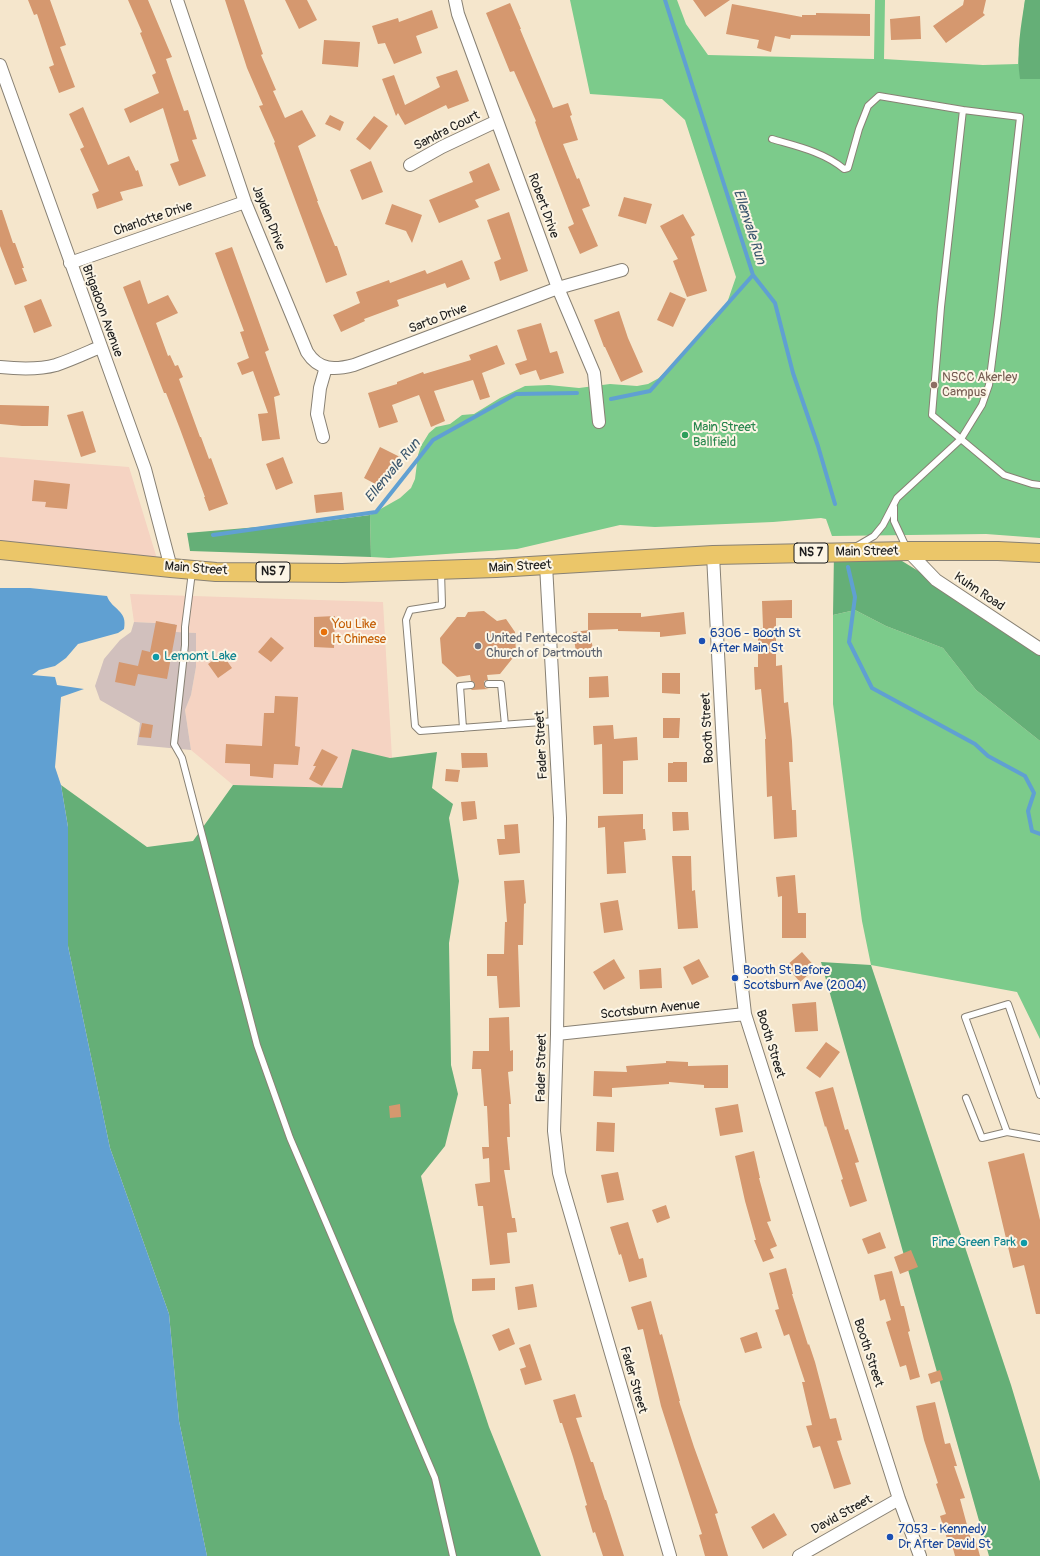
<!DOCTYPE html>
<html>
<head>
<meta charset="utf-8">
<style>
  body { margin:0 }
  canvas { display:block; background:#f5e6cc }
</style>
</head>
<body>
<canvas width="1040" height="1556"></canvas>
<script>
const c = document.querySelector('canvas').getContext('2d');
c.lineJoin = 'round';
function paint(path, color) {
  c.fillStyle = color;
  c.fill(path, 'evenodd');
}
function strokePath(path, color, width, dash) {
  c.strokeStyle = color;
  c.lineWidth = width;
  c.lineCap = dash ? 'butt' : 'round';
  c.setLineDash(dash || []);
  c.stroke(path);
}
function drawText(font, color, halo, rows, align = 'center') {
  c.font = font + ' Pangolin,sans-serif';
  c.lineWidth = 4;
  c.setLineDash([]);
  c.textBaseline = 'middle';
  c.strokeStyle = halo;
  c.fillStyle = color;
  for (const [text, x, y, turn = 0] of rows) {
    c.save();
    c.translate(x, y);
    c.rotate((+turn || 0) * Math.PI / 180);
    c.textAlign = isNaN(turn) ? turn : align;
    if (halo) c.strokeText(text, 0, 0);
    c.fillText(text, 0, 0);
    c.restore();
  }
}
const built = new Path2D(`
  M0,457L129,467L158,562L0,549Z
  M130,594L383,602L392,758L342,788L233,785L191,750L185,710L191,695L196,667V633L176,632L175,624L134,622Z`);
const industrial = new Path2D(`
  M134,622L175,624L176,632L196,633V667L191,695L185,710L191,750L137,745L140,723L100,700L95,686L104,659L120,640L131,632Z`);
const green = new Path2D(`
  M570,0H677L686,24L708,55L874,59L875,0H885L884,59L983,65L1018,64L1025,0H1040V538L986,534L832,536L826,519L821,518L773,522L655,527L620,525L517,549L389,558L371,557L370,515L400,498L411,488L415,479L418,455L421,446L429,433L436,427L450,424L462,415L474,414L500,398L525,386L549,385L579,388L610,384L637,386L648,384L659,378L711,325L727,303L736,277L685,120L662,99L590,94Z
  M855,610L886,626L943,648L976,690L1040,741V1039L1017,992L871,965L862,921L833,704V615Z`);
const forest = new Path2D(`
  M1025,0H1040V79H1020C1016,52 1021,26 1025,0Z
  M370,515L371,557L190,551L187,533L317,522Z
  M834,552L889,553L1040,646V741L976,690L943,648L886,626L855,610L833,615Z
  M352,749L390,758L437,752L432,788L453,804L449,818L459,881L449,943L451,1065L458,1094L445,1146L421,1176L454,1321L489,1427L541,1556H207L179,1421L169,1314L110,1148L68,946V827L61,785L147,847L193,841L233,785L342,788Z
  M821,962L871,965L1011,1385L1040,1481V1556H989Z`);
const water = new Path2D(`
  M0,588H30L107,596C112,610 128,610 124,629L118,633L78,644L66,658L55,666L39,670L32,675L55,677L57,685L84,689L61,697L55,767L61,785L68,827V946L110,1148L169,1314L179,1421L207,1556H0Z`);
const stream = new Path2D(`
  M753,275L775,303L793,373L818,446L835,504
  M611,399L650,391L753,275L665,0
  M213,535L376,512L433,440L516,394L577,393
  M848,567L855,597L849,642L872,688L975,744L988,756L1025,776L1034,793L1028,811L1032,831L1040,834`);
const building = new Path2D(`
  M28,0H50L66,45L60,47L75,87L59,93L49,67L54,65L37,14L34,15Z
  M128,0H148L172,57L166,59L184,111L188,110L197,139L192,140L206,176L179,186L170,164L179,161L163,108L130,123L124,109L159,93L152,75L156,73L140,33L142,32Z
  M225,0H244L263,54L261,55L276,90L273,91L285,118L302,110L316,136L298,146L318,201H317L335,246H337L347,275L326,283L274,143L275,142L259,106L263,105L247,68Z
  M285,0H307L317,20L299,29Z
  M693,0H730L705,17Z
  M964,0H986L983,13L985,15L946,43L933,26L963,5Z
  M510,3L521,29H520L553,108L568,103L572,115L570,116L578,140L563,144L577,179L579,178L590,206L582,209L598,246L580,254L568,227L574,224L540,136L535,122L536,121L514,71L510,72L486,13Z
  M732,4L802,17V15H816V13L870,14V36L791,35L790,39L775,36L771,52L757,48L759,40L726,34Z
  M432,10L438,28L416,36L422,53L394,64L385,43L378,44L372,26L398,18L399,22Z
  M920,16L921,39L891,40L890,19Z
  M324,40L360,42L358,67L322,64Z
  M457,70L469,101L448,109L446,105L405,125L398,113L396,116L382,79L394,75L405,105L440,87L436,77Z
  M83,107L108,165L129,156L136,171L138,170L143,186L120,192L123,200L97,209L92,194L99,191L80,149L84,147L69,114Z
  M330,115L344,122L340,131L325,124Z
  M374,116L388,126L370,150L356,139Z
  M371,161L383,192L362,200L350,170Z
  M489,163L500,190L475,200L479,207L439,223L429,200L473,182L469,172Z
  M624,197L652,204L646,224L618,216Z
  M392,204L422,215L412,243L406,231L385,224Z
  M0,210H2L13,243H15L24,268H22L27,281L15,285L0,246Z
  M509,212L528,271L500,281L494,262L501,259L487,220Z
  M683,214L695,235L691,237L707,291L687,297L673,261L678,259L660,226Z
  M232,247L269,350L265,352L280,395L274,397L280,439L262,441L258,414L268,413L253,371L242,375L237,363L249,358L240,332L244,331L215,253Z
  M462,260L470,279L447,288L445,283L397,300L399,306L364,319L365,321L341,332L333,315L360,303L356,292L389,280L390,283L425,270L427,274Z
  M140,280L148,304L168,295L178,313L156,323L168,356L170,355L175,366L178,365L183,377L179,379L200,437H201L209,459L211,458L228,504L209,511L204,497H205L180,429L166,393H164L123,287Z
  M670,292L686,299L673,327L657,320Z
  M41,299L52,326L34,333L24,306Z
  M619,311L628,338L643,372L621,382L605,347H604L594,320Z
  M541,323L550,353L557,351L564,373L540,380L536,370L520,375L515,364L527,360L517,330Z
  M497,345L505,364L482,373L490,397L480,400L473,380L434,391L445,421L431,427L419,395L392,405L398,422L379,428L368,393L397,384V382L423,372L424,374L471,360L469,355Z
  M0,405L49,406L48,426H22L0,424Z
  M83,411L96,452L81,457L67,415Z
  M380,447L400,457L385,489L364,478Z
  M283,457L293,483L276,490L266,464Z
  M34,480L70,484L67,509L45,507L46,502L32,501Z
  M342,492L344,510L316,513L314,495Z
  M792,600V618H776V666L782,665L784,703L788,702L792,741L793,762H789L792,810H796L797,837L774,839L772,796L767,797L765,739H766L761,689L755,690L754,667H758V628H763L762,601Z
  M484,611L497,621L506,619L515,632L516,654L500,674L487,675L488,680L484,681V684L485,688L489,689L471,690L475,685L474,682L471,681L470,675L457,677L442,663L440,638L457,617H465L468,612Z
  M684,612L686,634L660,637V632L618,631V629L588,630V613H641V617Z
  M335,616L334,648L314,647V617Z
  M156,621L177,625L167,679L138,674L135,686L115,682L119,662L138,666L142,650L150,652Z
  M590,630L593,650L576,652L573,632Z
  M271,637L284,648L271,662L258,652Z
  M222,654L232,668L218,678L208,664Z
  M662,673H680V694L662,693Z
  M608,676L609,697L589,698V677Z
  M275,696L298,697L295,746L300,747L298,765L274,764L273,778L250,776V764L225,763L226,744L262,746L264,713H274Z
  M663,718H680L679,738H663Z
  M142,723L153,725L151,738L139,737Z
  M613,725L614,739L637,737L638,760L623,761V794H603L602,744L594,745L593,726Z
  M322,749L338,757L322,786L309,779L316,766H313Z
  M461,753H487L488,767L462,768Z
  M673,762H687V782H668V763H673Z
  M446,769L460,770L458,782L445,781Z
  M475,801L477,819L463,821L461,802Z
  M672,812H688L689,830L673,831Z
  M643,814V829H645L646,840L624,842L626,873L607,874L605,827L598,828V816Z
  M518,824L520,853L499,855L497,839H505L504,825Z
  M672,856H691L692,891L695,890L698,928L678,929Z
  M795,875L798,913H806V938H782V896L778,897L776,877Z
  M524,880L526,903L524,904L523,945H518L520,1007L499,1008L497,976H487V954H504L505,922H507L504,881Z
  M618,900L623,930L604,933L600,903Z
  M802,952L816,968L800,982L786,966Z
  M614,959L625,978L604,990L593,972Z
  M699,959L709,977L692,985L683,967Z
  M661,968L662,988L640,989L639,970Z
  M816,1002L818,1031L795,1032L792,1004Z
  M509,1017L510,1051L513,1050V1071L508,1072L511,1104H509L510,1137H507L510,1170H504L512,1218H515L517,1232L507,1233L510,1263L490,1265L483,1206H478L475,1184L490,1182L489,1158L483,1159L482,1147H489L487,1106H484L481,1069H472L473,1051H489V1018Z
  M826,1042L840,1052L820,1078L806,1068Z
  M666,1061L688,1062V1066L728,1065V1088H704V1085L669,1082V1084L612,1088V1097L593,1096L594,1071L627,1072L626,1066L666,1063Z
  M833,1087L845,1130L848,1129L859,1162L855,1163L867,1201L850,1207L841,1180L843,1179L826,1126L825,1127L815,1092Z
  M400,1104L401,1117L390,1118L389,1106Z
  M738,1104L743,1132L720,1136L715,1108Z
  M597,1122L615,1123L614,1152L596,1151Z
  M754,1151L760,1178H759L771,1221L767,1222L777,1246L770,1249L774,1258L763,1262L754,1240H756L745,1201L735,1156Z
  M1024,1153L1040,1220V1314H1036L1024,1265L1013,1268L988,1162Z
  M618,1172L624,1200L607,1203L601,1175Z
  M666,1205L670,1218L657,1223L652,1210Z
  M628,1222L639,1259L643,1258L647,1277L629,1282L621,1254L619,1255L610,1227Z
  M880,1232L886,1248L868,1254L862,1239Z
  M911,1250L918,1267L900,1274L894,1257Z
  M786,1268L793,1294H792L808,1345L809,1344L815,1362L830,1419L836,1418L842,1440L837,1441L851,1484L834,1489L820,1446L813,1448L806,1426L812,1425L802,1382H805L789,1334L784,1336L775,1310L779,1309L769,1273Z
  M892,1271L901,1306H904L910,1331L908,1332L920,1377L910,1380L906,1365L900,1367L886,1322L891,1320L885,1299L880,1301L874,1275Z
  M495,1278V1290L472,1291V1279Z
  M533,1284L537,1307L518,1310L515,1287Z
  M651,1301L660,1335L662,1334L680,1401H679L694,1447L718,1513L715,1514L728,1556H705L699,1535L702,1534L661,1406L643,1329L638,1330L631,1307Z
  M509,1328L515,1344L499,1351L492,1335Z
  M757,1332L762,1348L745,1353L740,1338Z
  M530,1344L542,1380L525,1385L520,1369L526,1367L519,1348Z
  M940,1370L943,1380L931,1384L928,1374Z
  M575,1394L582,1417L576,1418L591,1462H593L605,1500H606L624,1556H603L595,1532L593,1533L585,1506L587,1505L573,1457L562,1423H560L553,1400Z
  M935,1402L945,1444L950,1443L957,1466H954L965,1498L960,1499L971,1540L975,1538L980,1556H955L951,1541L948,1542L940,1516L946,1514L936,1484L938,1483L924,1440L916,1406Z
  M774,1513L787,1535L763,1549L751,1527Z`);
const service = new Path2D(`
  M772,139C796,146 824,152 844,169L848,168L859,129L868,106L879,96L963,110
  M894,507V521L907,549
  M857,546L874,536L883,525L897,498L961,439L982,405L989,385L998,315L1020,117L963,110L941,307L932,415L1004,475L1032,484L1040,485
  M441,571L442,605L410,610L406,620L415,726L420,731L555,721
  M192,572L185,627V645L174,744L182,758L257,1045L290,1138L435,1478L453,1556
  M488,684H501L505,725
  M463,728L460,686L471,685
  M1040,1095L1008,1004L965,1017L1007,1132L1040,1138
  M966,1098L982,1138L1007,1132`);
const minor = new Path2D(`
  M177,0L245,202L307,352C319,371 335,370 354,365L558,288L622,270
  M455,0L458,14L558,288L594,373L599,422
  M0,65L145,469L171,568
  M410,165L442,147L497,121
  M70,263L245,202
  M0,367C19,369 38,370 56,365C71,360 86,353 100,347
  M323,437L317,414L320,388L326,367
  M908,551L936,580L1040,649
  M713,555C721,708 727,861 745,1014L899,1499L920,1556
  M546,565L560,818L557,1034L554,1131L559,1173L563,1188L670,1556
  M557,1034L745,1014
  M799,1556L899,1499`);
const primary = new Path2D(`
  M0,550L171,568L216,572L342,573L496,568L713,555L908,551H998L1040,553`);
const markers = [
  [934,385,4,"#8d6e63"],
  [685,435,4,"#2e9e5b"],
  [324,632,4,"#e8710a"],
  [702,641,4,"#1a4fb4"],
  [478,646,4,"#6b7280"],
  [156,657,4,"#0f9aa8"],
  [735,978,4,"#1a4fb4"],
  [1024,1243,4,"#0f9aa8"],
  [890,1537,4,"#1a4fb4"]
];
const shields = [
  [811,553,34],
  [273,572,34]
];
const shieldNames = [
  ["NS 7",811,553],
  ["NS 7",273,572]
];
const streetNames = [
  ["Sandra Court",447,131,-27],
  ["Robert Drive",543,206,70],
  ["Jayden Drive",268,218,68],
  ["Charlotte Drive",153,219,-19],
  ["Brigadoon Avenue",102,311,70],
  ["Sarto Drive",438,319,-21],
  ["Main Street",867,552,-1],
  ["Main Street",520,567,-3],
  ["Main Street",196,569,4],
  ["Kuhn Road",979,592,34],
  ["Booth Street",708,728,-93],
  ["Fader Street",542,745,-93],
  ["Scotsburn Avenue",650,1010,-6],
  ["Booth Street",770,1044,73],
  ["Fader Street",542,1068,-89],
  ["Booth Street",868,1353,72],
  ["Fader Street",633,1380,74],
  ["David Street",842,1515,-29]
];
const educationNames = [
  ["NSCC Akerley",942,378],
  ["Campus",942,393]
];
const leisureNames = [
  ["Main Street",693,428],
  ["Ballfield",693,443]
];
const foodNames = [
  ["You Like",332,625],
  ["It Chinese",332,640]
];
const transitNames = [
  ["6306 - Booth St",710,634],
  ["After Main St",710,649],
  ["Booth St Before",743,971],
  ["Scotsburn Ave (2004)",743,986],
  ["7053 - Kennedy",898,1530],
  ["Dr After David St",898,1545]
];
const worshipNames = [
  ["United Pentecostal",486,639],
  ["Church of Dartmouth",486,654]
];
const cultureNames = [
  ["Lemont Lake",164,657],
  ["Pine Green Park",1016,1243,"right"]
];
const waterNames = [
  ["Ellenvale Run",749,227,72],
  ["Ellenvale Run",393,471,-50]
];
paint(built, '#f5d3c2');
paint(industrial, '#d1c0bd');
paint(green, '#7ccb8b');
paint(forest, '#65af77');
paint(water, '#60a0d2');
strokePath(stream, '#60a0d2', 4);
paint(building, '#d5986f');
strokePath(service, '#888174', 8);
strokePath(minor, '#888174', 14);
strokePath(primary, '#888174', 20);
strokePath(service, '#fff', 6);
strokePath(minor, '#fff', 12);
strokePath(primary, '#ebc669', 18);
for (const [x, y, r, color] of markers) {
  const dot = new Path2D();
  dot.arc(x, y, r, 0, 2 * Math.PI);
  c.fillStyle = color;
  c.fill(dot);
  strokePath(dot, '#fcf5e5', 1.5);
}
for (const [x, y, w] of shields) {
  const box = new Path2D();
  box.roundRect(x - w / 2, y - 10, w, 20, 3);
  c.fillStyle = '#fcf5e5';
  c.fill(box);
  strokePath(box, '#1c1c1c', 1);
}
drawText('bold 12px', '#1c1c1c', null, shieldNames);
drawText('13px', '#1c1c1c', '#fcf5e5', streetNames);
drawText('13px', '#785e54', '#fcf5e5', educationNames, 'left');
drawText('13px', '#27864d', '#fcf5e5', leisureNames, 'left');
drawText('13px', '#c56008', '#fcf5e5', foodNames, 'left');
drawText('13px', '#164399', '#fcf5e5', transitNames, 'left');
drawText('13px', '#5b616d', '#fcf5e5', worshipNames, 'left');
drawText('13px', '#0d838f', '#fcf5e5', cultureNames, 'left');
drawText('italic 14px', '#3b576e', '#fcf5e5', waterNames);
</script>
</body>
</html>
